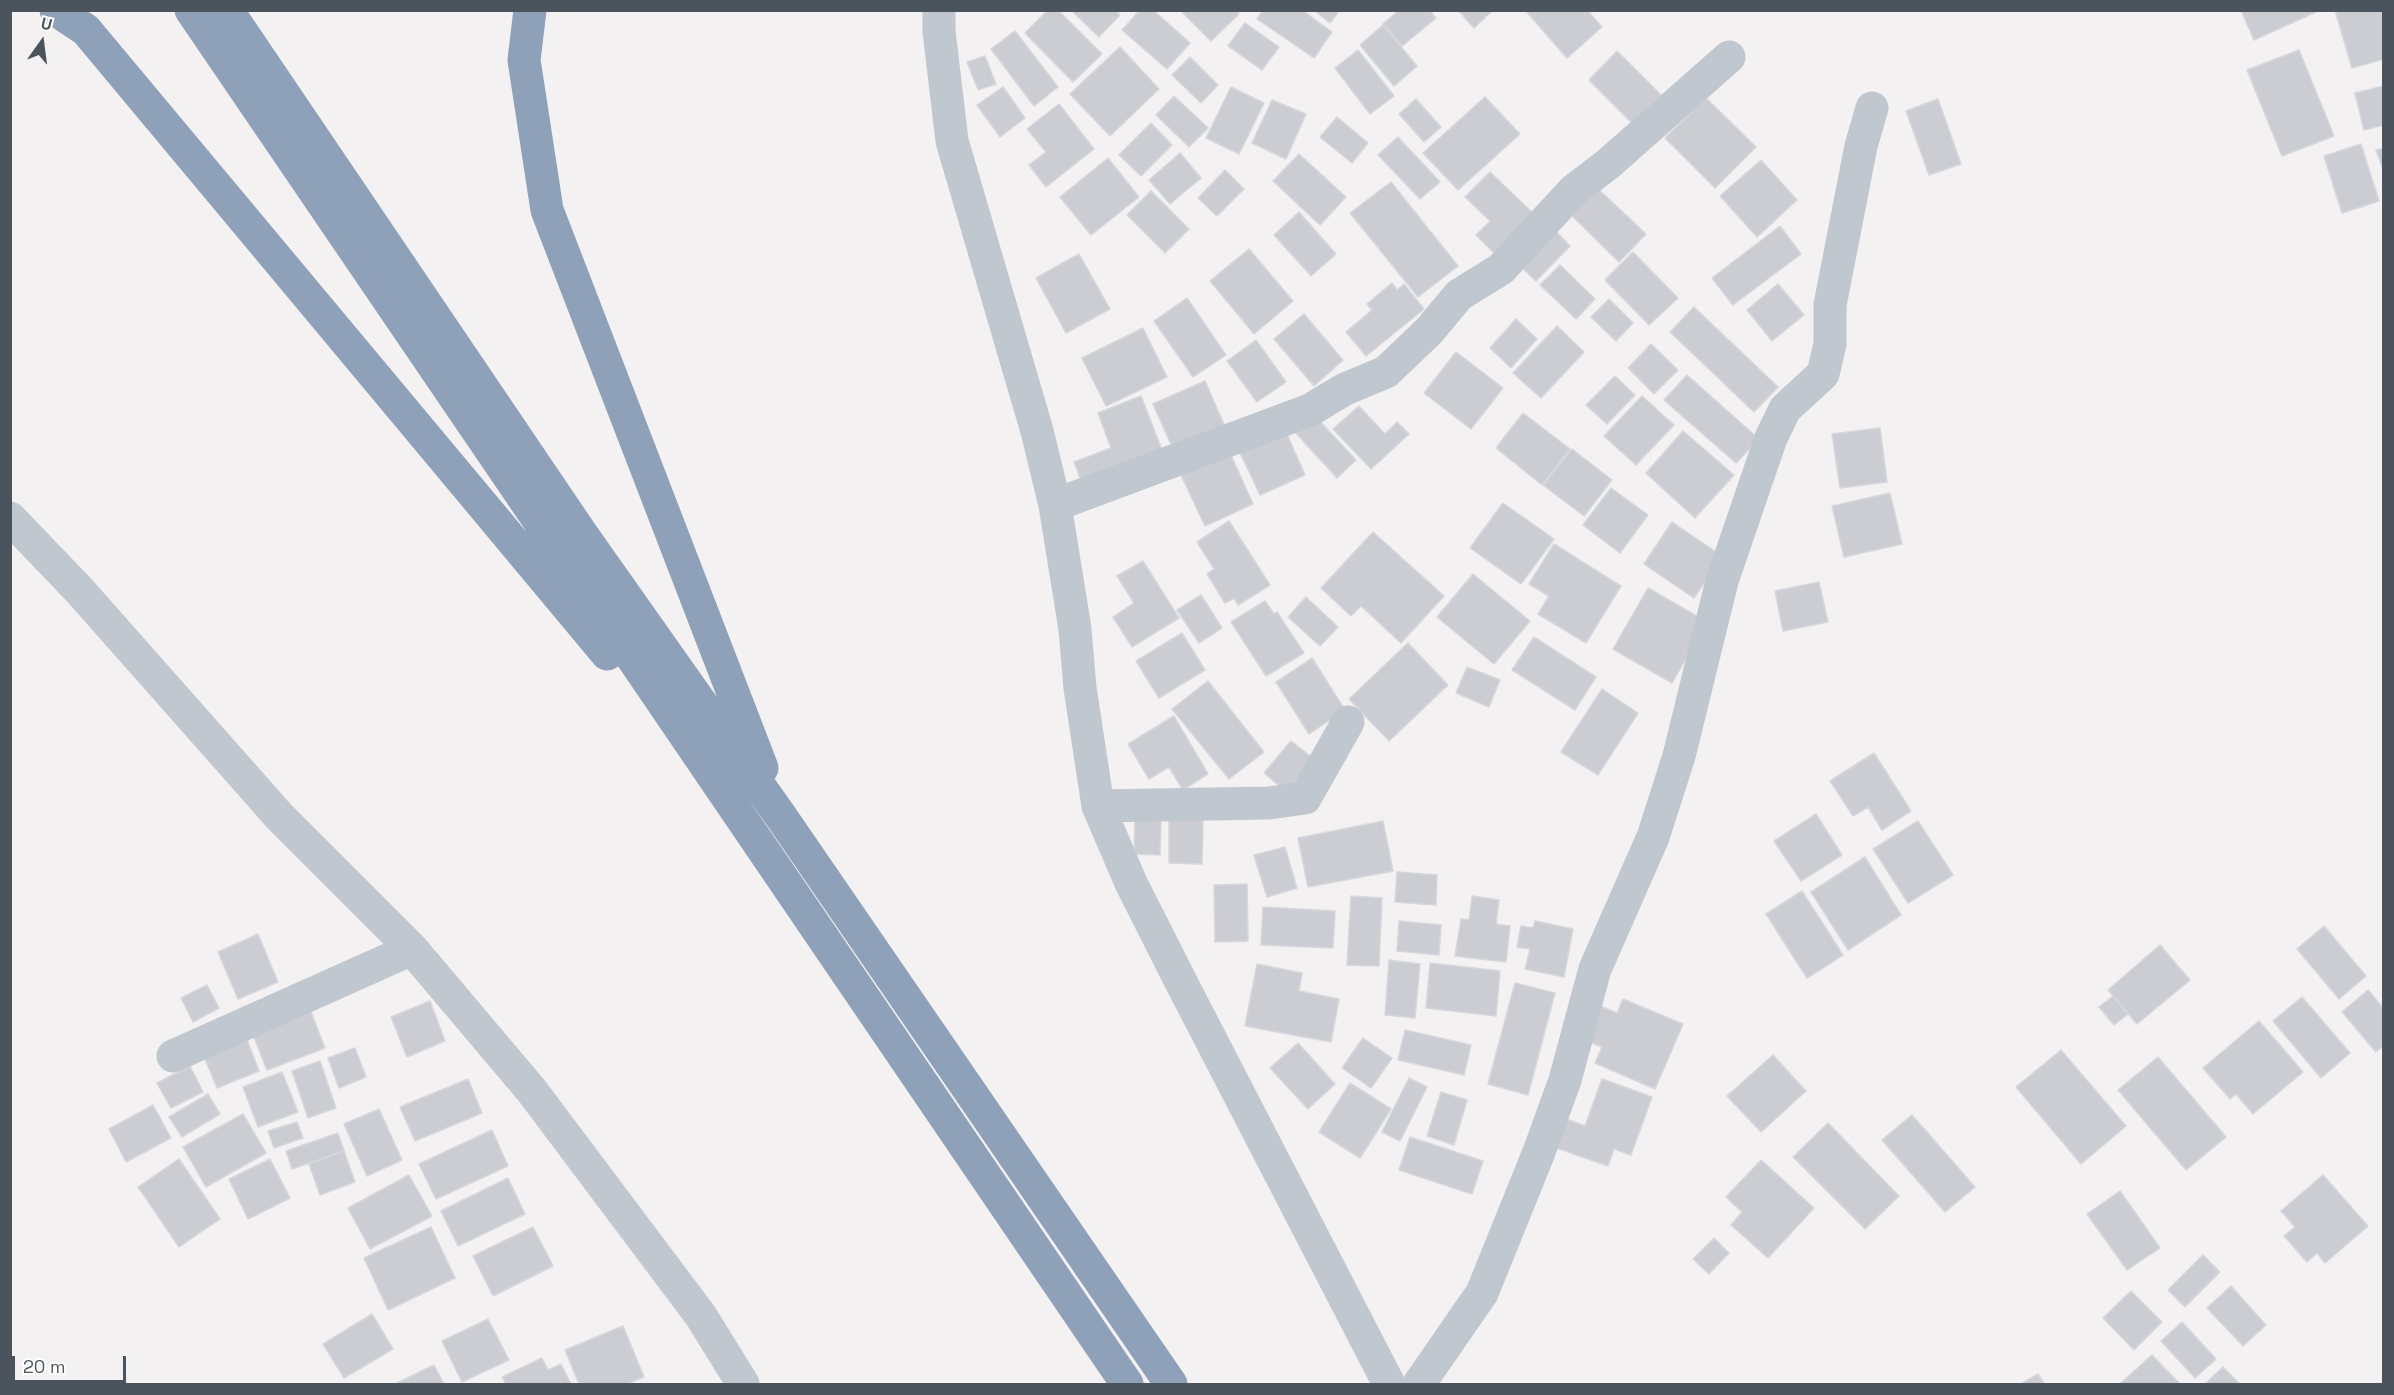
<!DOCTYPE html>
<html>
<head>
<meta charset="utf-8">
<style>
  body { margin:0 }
  #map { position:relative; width:2394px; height:1395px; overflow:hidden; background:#f3f1f1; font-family:"Space Grotesk",sans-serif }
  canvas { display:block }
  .frame { position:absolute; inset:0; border:12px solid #4b535c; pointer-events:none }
  .north { position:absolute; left:12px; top:12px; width:60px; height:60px; -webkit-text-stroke:4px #fff; paint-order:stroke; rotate:14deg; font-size:16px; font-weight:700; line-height:24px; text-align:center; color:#4b535c }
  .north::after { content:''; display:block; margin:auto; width:21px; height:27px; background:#4b535c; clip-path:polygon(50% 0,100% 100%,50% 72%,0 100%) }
  .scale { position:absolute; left:12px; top:1356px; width:114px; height:27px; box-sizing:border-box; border:3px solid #4b535c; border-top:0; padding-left:8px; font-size:18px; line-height:21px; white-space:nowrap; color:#4b535c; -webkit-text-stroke:4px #fff; paint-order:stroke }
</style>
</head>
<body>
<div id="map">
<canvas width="2394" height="1395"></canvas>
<div class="frame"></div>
<div class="north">U</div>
<div class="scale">20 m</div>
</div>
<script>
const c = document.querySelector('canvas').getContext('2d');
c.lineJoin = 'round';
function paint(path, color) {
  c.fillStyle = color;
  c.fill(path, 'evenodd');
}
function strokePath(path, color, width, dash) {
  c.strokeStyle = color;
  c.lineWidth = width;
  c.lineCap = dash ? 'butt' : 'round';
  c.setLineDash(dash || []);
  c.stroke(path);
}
const building = new Path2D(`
  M1048,10H1058L1102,54L1073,82L1025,33Z
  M1071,10H1115L1120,15L1099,37Z
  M1140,10H1153L1190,43L1167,69L1122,30Z
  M1180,10H1236L1239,14L1211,41Z
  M1263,10H1302L1332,32L1314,58L1257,19Z
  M1314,10H1340L1330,23Z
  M1399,10H1429L1436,18L1402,46L1383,24Z
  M1458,10H1493L1474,28Z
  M1525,10H1587L1602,27L1567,58Z
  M2241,10H2315L2316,12L2254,40Z
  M2335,10H2384V59L2352,68Z
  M1245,23L1279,47L1262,70L1228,46Z
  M1383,25L1417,66L1394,86L1360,45Z
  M1015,31L1058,87L1034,106L991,49Z
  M1120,47L1159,89L1110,136L1070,94Z
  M1358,50L1394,96L1370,114L1335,68Z
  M2299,50L2334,136L2282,156L2247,70Z
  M1617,51L1661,95L1632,123L1589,80Z
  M985,56L996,84L978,90L967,62Z
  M1190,57L1218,85L1201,103L1172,75Z
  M2384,86V125L2364,130L2355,93Z
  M1003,87L1025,118L1000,137L977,105Z
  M1231,87L1264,103L1239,154L1206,138Z
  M1174,96L1208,128L1189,147L1156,115Z
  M1485,97L1520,134L1458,190L1423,153Z
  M1706,98L1756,147L1715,188L1665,138Z
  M1416,99L1441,127L1424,142L1399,114Z
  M1938,99L1961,164L1929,175L1906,111Z
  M1272,100L1306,114L1286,159L1252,143Z
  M1059,104L1094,149L1046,187L1029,165L1046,152L1027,129Z
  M1337,117L1368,143L1352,163L1320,137Z
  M1151,123L1172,145L1141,176L1119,155Z
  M1398,137L1440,182L1420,199L1378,155Z
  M2361,144L2379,201L2342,213L2324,156Z
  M2384,148V172L2376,150Z
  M1180,153L1201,178L1170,204L1149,180Z
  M1299,154L1346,197L1320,225L1273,181Z
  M1108,158L1139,197L1091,235L1060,197Z
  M1761,160L1797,200L1757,237L1720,196Z
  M1225,170L1244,189L1217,216L1198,198Z
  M1490,172L1540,220L1501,260L1476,235L1490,221L1465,197Z
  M1391,182L1458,266L1418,297L1350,213Z
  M1592,183L1646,234L1619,262L1566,210Z
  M1151,191L1189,229L1165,253L1127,215Z
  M1299,212L1336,254L1311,276L1274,235Z
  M1549,224L1570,246L1536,281L1514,260Z
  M1780,226L1801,254L1733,305L1712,278Z
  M1249,249L1293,301L1254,334L1210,281Z
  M1633,252L1678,298L1649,325L1605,280Z
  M1079,254L1110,309L1066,333L1036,278Z
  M1560,265L1595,299L1576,319L1540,285Z
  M1392,283L1397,290L1404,284L1424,309L1366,356L1346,332L1372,310L1367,304Z
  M1778,284L1804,315L1772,341L1747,310Z
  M1187,298L1226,355L1193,377L1154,321Z
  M1609,299L1633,323L1616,341L1591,317Z
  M1694,307L1778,387L1754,412L1670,332Z
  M1304,314L1343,360L1314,386L1274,339Z
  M1516,319L1537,339L1511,368L1490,348Z
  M1557,326L1584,352L1541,398L1513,373Z
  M1143,328L1167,377L1106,406L1082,358Z
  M1256,340L1286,382L1257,402L1227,361Z
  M1651,344L1678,370L1654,394L1628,368Z
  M1456,352L1503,388L1471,429L1424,393Z
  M1687,375L1759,439L1736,463L1664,400Z
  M1615,376L1635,395L1607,424L1586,405Z
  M1205,381L1225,427L1173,449L1153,404Z
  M1141,396L1164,455L1083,485L1074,462L1111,448L1098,413Z
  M1642,396L1674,425L1636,465L1604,436Z
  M1359,406L1385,434L1397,422L1409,434L1371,469L1333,429Z
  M1312,413L1356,460L1337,478L1293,430Z
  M1523,413L1570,449L1542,485L1496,448Z
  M1282,423L1305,475L1260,495L1236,444Z
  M1880,428L1887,482L1840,488L1832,434Z
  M1683,431L1734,475L1695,518L1646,473Z
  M1572,449L1612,480L1584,516L1543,485Z
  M1230,453L1253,504L1205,526L1181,475Z
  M1611,488L1648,515L1620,553L1583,525Z
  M1890,493L1902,544L1844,557L1832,506Z
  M1503,503L1554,539L1521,584L1470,548Z
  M1229,521L1270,585L1238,605L1234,598L1225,603L1207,574L1214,569L1197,542Z
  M1672,522L1722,556L1694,598L1644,564Z
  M1373,532L1444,596L1401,643L1361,606L1351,616L1321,588Z
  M1554,544L1621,586L1586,643L1538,614L1549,596L1529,584Z
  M1143,561L1179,618L1132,647L1113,617L1134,603L1117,576Z
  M1473,574L1530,621L1494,664L1437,617Z
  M1819,582L1828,622L1783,631L1775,591Z
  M1648,588L1707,622L1672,683L1613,649Z
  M1201,595L1222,628L1199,643L1177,610Z
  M1306,597L1338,627L1320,646L1288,617Z
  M1265,601L1274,614L1277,612L1304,653L1266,676L1231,622Z
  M1182,633L1205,670L1159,698L1136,661Z
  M1534,637L1596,677L1575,710L1512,670Z
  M1408,643L1448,685L1389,741L1349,699Z
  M1312,658L1345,710L1309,734L1276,682Z
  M1467,667L1500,680L1489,707L1456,693Z
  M1208,681L1264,752L1229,779L1172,709Z
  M1602,689L1638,713L1598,775L1561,752Z
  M1174,716L1208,774L1183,790L1169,767L1149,779L1128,744Z
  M1291,741L1314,759L1287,792L1264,773Z
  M1874,753L1911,811L1882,830L1868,807L1853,816L1830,781Z
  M1816,814L1842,855L1801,881L1774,841Z
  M1135,819L1161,821L1160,855L1134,854Z
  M1169,819H1203L1202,864L1169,863Z
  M1383,821L1393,871L1308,887L1298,838Z
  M1918,821L1953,875L1908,903L1873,849Z
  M1285,847L1297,888L1267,897L1254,855Z
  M1865,857L1901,915L1848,950L1811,892Z
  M1397,872L1437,875L1436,905L1395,902Z
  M1247,884L1248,941L1215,942L1214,885Z
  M1802,891L1843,955L1807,978L1766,914Z
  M1351,896L1382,898L1379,966L1347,965Z
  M1472,896L1499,900L1496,924L1510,926L1506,962L1455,956L1461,919L1469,920Z
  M1263,907L1335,911L1333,948L1261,945Z
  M1399,921L1441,925L1439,955L1397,951Z
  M1535,921L1573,929L1564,977L1525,969L1530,949L1517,947L1521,926L1533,928Z
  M2324,926L2366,976L2339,999L2297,949Z
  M258,934L278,982L238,999L218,952Z
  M2160,945L2190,980L2137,1024L2108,990Z
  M1389,960L1420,964L1415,1018L1385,1015Z
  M1430,963L1500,971L1496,1016L1426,1008Z
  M1257,964L1302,973L1299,991L1339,999L1331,1042L1245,1026Z
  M1515,983L1555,993L1528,1095L1488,1084Z
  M207,985L219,1008L193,1022L181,998Z
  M2368,990L2384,1009V1045L2376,1052L2342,1012Z
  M2113,996L2128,1014L2114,1025L2099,1007Z
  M2302,997L2350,1053L2321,1078L2273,1021Z
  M1623,999L1683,1024L1655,1089L1595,1063L1602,1047L1585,1040L1600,1006L1617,1013Z
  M430,1001L445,1041L407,1057L391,1017Z
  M311,1012L325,1048L267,1070L253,1035Z
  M2259,1021L2303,1072L2253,1114L2236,1094L2230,1099L2203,1068Z
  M1405,1030L1471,1045L1464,1075L1398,1060Z
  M246,1037L259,1071L217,1088L203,1054Z
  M1363,1038L1392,1058L1371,1088L1342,1068Z
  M1298,1043L1335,1084L1308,1109L1270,1068Z
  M355,1048L366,1077L339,1088L328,1058Z
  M2061,1050L2126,1126L2081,1164L2016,1087Z
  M1773,1055L1806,1091L1761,1132L1727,1096Z
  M2158,1057L2226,1137L2186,1170L2118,1090Z
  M320,1061L336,1108L308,1118L292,1071Z
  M190,1066L203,1092L171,1108L157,1083Z
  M282,1072L298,1112L258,1127L243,1087Z
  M1409,1078L1427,1087L1400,1141L1382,1132Z
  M468,1079L482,1113L415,1141L400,1107Z
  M1602,1079L1652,1097L1631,1155L1614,1149L1608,1166L1548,1145L1559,1116L1585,1126Z
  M1350,1083L1391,1109L1360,1158L1319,1132Z
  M1441,1092L1467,1100L1454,1145L1427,1136Z
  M208,1094L220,1114L182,1137L169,1117Z
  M153,1105L171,1138L126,1162L109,1129Z
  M379,1109L402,1160L367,1176L344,1124Z
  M243,1114L266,1153L206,1187L183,1147Z
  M1912,1115L1975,1187L1945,1212L1882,1140Z
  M297,1122L303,1138L274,1148L268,1131Z
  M1828,1123L1899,1196L1865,1229L1793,1157Z
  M492,1130L508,1166L436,1199L419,1164Z
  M338,1133L344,1151L292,1169L286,1151Z
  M1410,1137L1483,1161L1472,1194L1399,1170Z
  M344,1151L355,1182L320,1195L309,1164Z
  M179,1159L220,1219L179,1247L138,1187Z
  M270,1159L290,1198L248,1219L229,1179Z
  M1761,1160L1814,1208L1768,1258L1731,1225L1742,1212L1726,1197Z
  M409,1175L432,1216L370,1249L348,1208Z
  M2323,1175L2368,1226L2325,1263L2317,1253L2307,1262L2284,1236L2295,1227L2281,1211Z
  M508,1178L525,1214L458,1246L441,1211Z
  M2120,1191L2160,1248L2127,1270L2087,1214Z
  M431,1227L455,1278L388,1310L364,1258Z
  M533,1227L553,1266L493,1296L473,1256Z
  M1714,1238L1729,1253L1709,1274L1693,1259Z
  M2203,1255L2220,1272L2185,1307L2168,1290Z
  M2231,1286L2266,1325L2243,1346L2207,1308Z
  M2131,1291L2162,1322L2134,1350L2103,1318Z
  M372,1314L393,1349L344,1378L323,1344Z
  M488,1319L509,1360L462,1382L442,1341Z
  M2182,1322L2216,1359L2195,1378L2161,1341Z
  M623,1326L644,1377L627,1384H579L565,1350Z
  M2152,1355L2180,1384H2120Z
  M542,1358L548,1370L561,1364L571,1384H506L502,1377Z
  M434,1365L444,1384H395Z
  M2223,1367L2240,1384H2205Z
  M2038,1374L2044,1384H2021Z`);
const street = new Path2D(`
  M939,10V31L952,141L1037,431L1055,505L1075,629L1080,688L1098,806L1131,883L1180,980L1389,1384
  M1055,505L1310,410L1345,389L1386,372L1429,331L1459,295L1501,269L1574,190L1608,164L1729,57
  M10,518L80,591L279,816L412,949L532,1091L701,1316L743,1384
  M1098,806L1269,803L1305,798L1348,722
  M173,1056L412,949
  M1419,1384L1482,1293L1539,1152L1565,1080L1595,969L1653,837L1679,756L1722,581L1771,438L1785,409L1823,374L1830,344V305L1861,146L1872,108`);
const highway = new Path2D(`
  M56,10L86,30L607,654
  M191,10L1127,1384
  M227,10L581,533L780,815L1171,1384
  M530,10L524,60L547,210L762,768`);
paint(building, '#cccdd3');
strokePath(building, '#d6d7dc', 1.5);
strokePath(street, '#c1c7ce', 33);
strokePath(highway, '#8fa0b9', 33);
</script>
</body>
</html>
